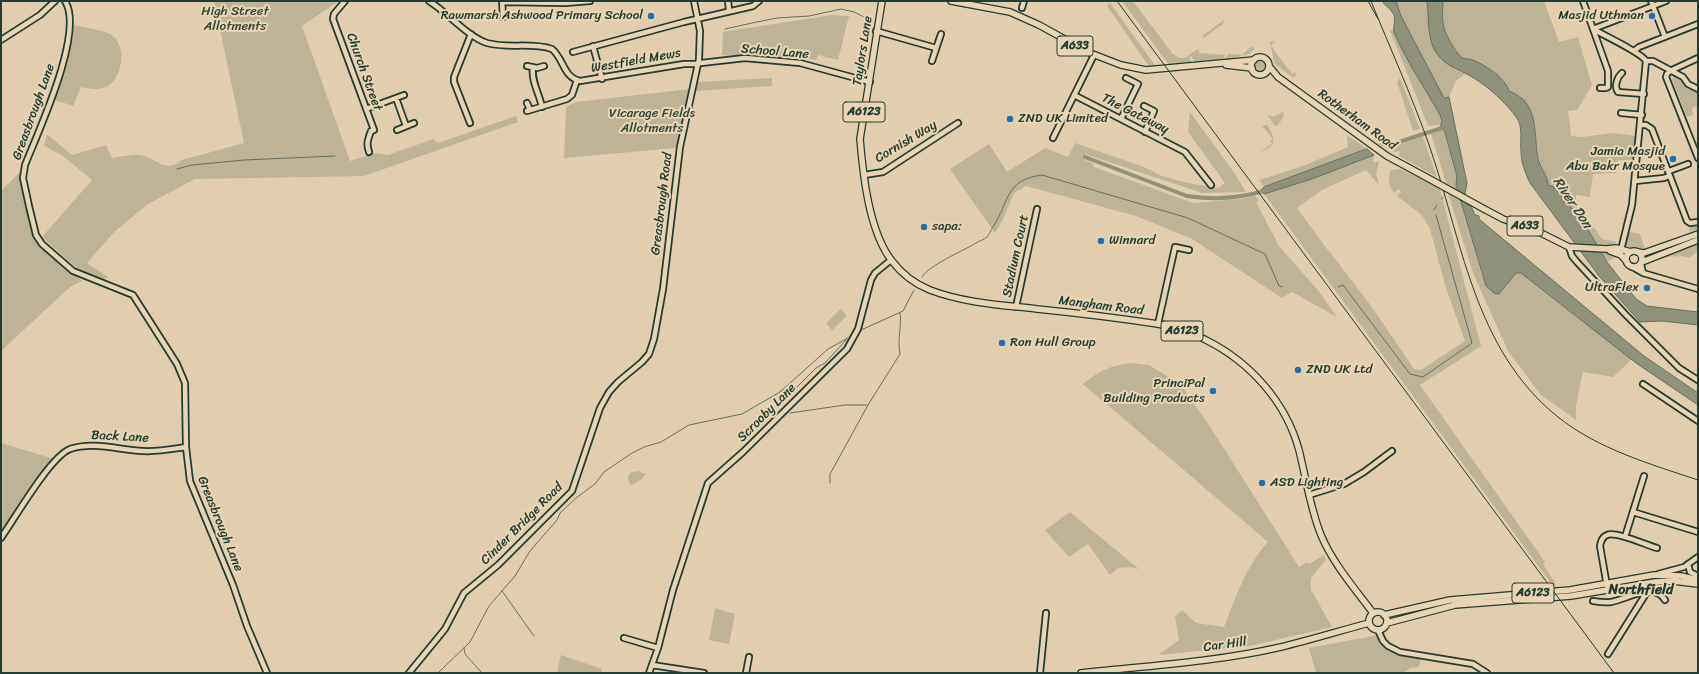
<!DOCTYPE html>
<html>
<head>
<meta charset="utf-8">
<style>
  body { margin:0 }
  #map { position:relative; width:1699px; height:674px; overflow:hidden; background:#e2ceae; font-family:Sriracha,sans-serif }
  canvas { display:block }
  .frame { position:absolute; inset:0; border:2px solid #1f3d34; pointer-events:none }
</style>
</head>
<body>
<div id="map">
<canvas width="1699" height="674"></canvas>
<div class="frame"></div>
</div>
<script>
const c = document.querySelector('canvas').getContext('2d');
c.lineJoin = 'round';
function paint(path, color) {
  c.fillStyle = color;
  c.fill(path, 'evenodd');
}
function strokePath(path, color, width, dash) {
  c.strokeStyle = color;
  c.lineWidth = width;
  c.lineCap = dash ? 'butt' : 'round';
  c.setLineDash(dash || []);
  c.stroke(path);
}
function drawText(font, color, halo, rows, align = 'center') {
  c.font = font + ' Sriracha,sans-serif';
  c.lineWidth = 4;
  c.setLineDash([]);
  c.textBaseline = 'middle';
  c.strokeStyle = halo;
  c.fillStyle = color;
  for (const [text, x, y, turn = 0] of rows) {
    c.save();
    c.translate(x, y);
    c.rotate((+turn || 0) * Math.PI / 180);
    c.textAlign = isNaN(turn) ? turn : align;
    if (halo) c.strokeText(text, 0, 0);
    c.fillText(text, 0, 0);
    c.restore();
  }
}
const green = new Path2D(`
  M214,1H339L302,26L350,161L375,153L388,155L433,139L438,143L516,116L518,122L364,176L195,179L148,204L114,232L87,263L108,277L102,280L78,269L42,237L92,180L63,156L44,146L47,134L72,155L106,145L112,158C120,157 132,154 141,155C156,158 165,174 182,160L244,143Z
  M1122,1H1133L1172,53L1179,58H1185L1196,50H1199V53L1225,55L1224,60L1195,62L1191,56L1189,58L1192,62L1169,65Z
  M1396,1H1427L1429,17L1454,69L1465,74L1456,81L1449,97L1444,98L1400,16Z
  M1443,1H1544L1559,42L1578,37L1592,85L1577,110L1568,111L1571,136L1582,137L1613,133L1636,136L1634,161L1618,160L1616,173L1593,174L1590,197L1576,195V203L1602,239L1617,242L1613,245H1596L1584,223L1548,185V179L1540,163L1536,149V132L1509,91L1476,61L1462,57L1455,49L1447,35L1443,24Z
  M1110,3L1157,68H1150L1107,6Z
  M831,15L849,16L838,60L818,55L816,60L801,57H768L722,55L723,32Z
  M1224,20L1223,24L1205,37L1202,36Z
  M74,25C83,27 103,30 110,34C128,44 123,79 106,87C97,90 90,89 81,87L73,106L55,100C65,75 72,51 74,25Z
  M1390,30H1393L1404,52L1440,115L1442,121L1441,125L1428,126Z
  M1275,41L1271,46L1292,74L1295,72L1297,75L1293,78L1274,63L1270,42Z
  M1252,46L1255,49L1249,54L1225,60L1228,54L1243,55L1244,53Z
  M1254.5 66a5.5 5.5 0 1 1 11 0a5.5 5.5 0 1 1-11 0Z
  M1674,77L1698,91V105L1692,108L1693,115L1687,117L1672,80Z
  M772,78V86L696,91L698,82Z
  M1400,78L1420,129L1413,131L1397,82Z
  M690,89L676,148L564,158L566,107L576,102Z
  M1190,112L1233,171L1246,192L1202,193L1085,154L1084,157L1085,160L1092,163L1094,167L1193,203L1242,199L1255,196L1259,200L1256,202L1279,246L1317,289L1337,317L1292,292L1282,298L1192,239L1136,216L1026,186L1014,193L1004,217L995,233L950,169L989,144L1007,172L1045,148L1068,157L1075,143L1144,167L1162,176L1188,183L1218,188L1225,183L1188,132Z
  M1283,112L1284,116L1278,125L1275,126L1267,114L1273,117Z
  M1265,125H1267C1277,140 1276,145 1260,153L1272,143L1270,141L1273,139L1264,128H1262Z
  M1443,129L1457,176L1456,185L1457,190L1446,183L1431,134Z
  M1347,135L1367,149L1264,187L1259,180L1303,166L1348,147Z
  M1423,137L1437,177L1399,156L1400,151L1394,152L1378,144L1383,141L1392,147Z
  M1374,155L1373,162H1379L1376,174L1379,185L1366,170L1322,190L1297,208L1327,249L1330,252L1371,306L1414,369L1421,370L1465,341L1446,288L1430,229L1424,218L1418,212L1397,196L1401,192L1399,189L1394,193C1389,185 1387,180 1391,170L1400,169L1427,181L1440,189L1481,346L1420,385L1545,562L1543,564L1556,584L1553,586L1264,194L1312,179Z
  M20,172L35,241L82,281L70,287L1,351V191Z
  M1448,193L1460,200L1482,275C1486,284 1489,291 1499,294L1516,273H1521L1632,359L1613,377L1583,372L1576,405V420L1541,395L1508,351L1473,273Z
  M1698,216V229L1690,232L1688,223L1691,220Z
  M1629,232L1640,234L1645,249L1626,248V244Z
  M1698,242V251L1689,258L1678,255L1677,257L1674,256L1650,260Z
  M1601,252H1610L1618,256L1607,262Z
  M841,309L847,316L832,330L826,323Z
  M1130,363L1149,365L1181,385L1209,425L1299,567L1307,562L1309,564L1324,555L1326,560L1311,578V590L1332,627L1250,646L1158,655L1179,640L1175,616L1182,610L1196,623L1224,627C1236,597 1246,566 1268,542L1083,384C1097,372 1112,365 1130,363Z
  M1,443L54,459L40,477L1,534Z
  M638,471L646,474C643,479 636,484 630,485L628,478L630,473Z
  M1070,512L1139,569L1130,567L1118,568L1110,575L1088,544L1069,557L1045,530Z
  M715,608L735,614L729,644L709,640Z
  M1378,635L1379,644L1397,652L1421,659L1419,667L1411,668L1404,672V673H1316L1309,648Z
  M561,655L602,669L601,673H557Z`);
const water = new Path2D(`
  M1382,1H1396L1401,16L1444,98L1449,97L1467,183L1465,194L1468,205L1471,206L1475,215L1479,216V219L1644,356L1698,393V405L1636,363L1521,273H1516L1499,294L1494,293L1486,286L1456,185L1457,176L1445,133L1443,129L1440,128L1442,121L1440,115C1425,88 1406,61 1394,32C1392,26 1398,19 1392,12C1389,7 1385,6 1382,1Z
  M1427,1H1443C1443,8 1442,16 1443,23C1444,32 1455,53 1463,58C1467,59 1471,59 1475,61C1487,66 1506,79 1509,91C1542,103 1532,137 1539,162C1542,170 1548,176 1548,185L1554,187L1584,223L1607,262L1636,299L1647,306L1698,312V325L1662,321L1640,322L1599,276L1530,183C1525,172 1521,163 1521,151C1520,140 1523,128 1517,118C1506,103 1489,87 1472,77C1457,68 1443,66 1434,49C1427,35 1429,16 1427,1Z
  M1367,149L1374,155L1312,179L1264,194L1261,190L1264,187Z`);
const stream = new Path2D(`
  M725,29L752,23L777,18L809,16L841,9L854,12L872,21
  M177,169L192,165L244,160L335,156
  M1442,199L1443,197
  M1434,210L1437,205
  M922,277C929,265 963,251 976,243C979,241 984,240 987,237C989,235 991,230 993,227C1010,200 1005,180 1042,175L1188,218L1265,254L1279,286L1282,287
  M1338,287L1343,285L1410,374L1423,377L1472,343L1436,215
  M861,330L903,311L914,290
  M781,391L797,387L816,368L825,363L846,340
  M790,413L845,405H867
  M830,483V474L868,405L900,354C897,338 902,327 900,313
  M502,591L534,636
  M464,648L465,654L482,673
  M438,673L470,642L489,606L515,576L530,551L557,520L560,513L576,498L595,484L604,472L632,453L644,447L661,442L689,425L742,414L780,392L828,349L848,338`);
const canal = new Path2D(`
  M1390,145L1445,127
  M1085,157L1187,196C1213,200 1242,198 1267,190`);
const minor = new Path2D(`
  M65,1C85,32 38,132 25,165L23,178L29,206L36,235L42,244L73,271L133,295L177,364L185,383L186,447L190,481L233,585L247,626L267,673
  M345,1L334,14L333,19L374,130L371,131C368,139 366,144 369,152
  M429,1C447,12 468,37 487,43C508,49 531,42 552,49C564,59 563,77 580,81L684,64H698
  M502,1L503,17
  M728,1L729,10
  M1583,1L1608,71V87L1606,88H1600
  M1651,1L1665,37
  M502,2L565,3L590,1
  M1022,8L1024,1
  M1593,29C1603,35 1642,53 1646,61H1653L1683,77L1688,84L1698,89
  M1593,29L1666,1
  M876,31L936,48
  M1,40L40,15L55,1
  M593,46L602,79
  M1634,51L1639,47L1698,24
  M573,52L684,22L753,6L759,1
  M1698,58L1670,71L1667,74L1666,77L1698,158
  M932,61L941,34
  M701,63L745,58L800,63L870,82
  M527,66L537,68L544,66
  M533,67C531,81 539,93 542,107
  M1622,73C1617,77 1614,87 1618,92L1644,94
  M1074,95L1185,152L1211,185
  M396,98L406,126
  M527,103L530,110
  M1144,106L1154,111L1145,132
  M366,109L404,95
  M527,111L567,99L572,95L577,80
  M1621,113L1642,115
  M1121,119L1138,84L1126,78
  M470,123L454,82V77L471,34
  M1641,125H1646L1652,129L1687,221L1690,223L1698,222
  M397,130L414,123
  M1053,138L1094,55
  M1669,171L1688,164
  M864,175L883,172L958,123
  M1635,181L1664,178L1669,176
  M1569,247L1572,256L1577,262L1626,315L1679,368L1698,380
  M1621,250L1632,205L1646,61
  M1631,266L1643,273L1641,264
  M1643,273L1698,289
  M1016,307L1037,209
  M1158,324L1175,247L1189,250
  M1643,384L1698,421
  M1309,495L1344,484L1364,472L1392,451
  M1633,512L1698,532
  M1625,537L1644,476
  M1,538C15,518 50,457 70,449C93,441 119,450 143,451C157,452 172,449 186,447
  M1688,564L1690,572L1698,576
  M1658,574L1684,567L1698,557
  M1607,586L1600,546C1601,541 1602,537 1607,535C1616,531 1646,545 1657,548
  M1593,601C1599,602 1605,603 1611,602C1628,599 1654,581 1665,600
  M1378,630L1383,641L1388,646L1400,652L1473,664L1487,673
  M624,638L658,648
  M1608,654L1647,592
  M652,665L704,673
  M409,673L445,629L464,593L498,565L572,491L600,408L609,392L618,382L642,362L649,354L654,339L663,289L680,147L699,59L700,31L694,1
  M649,673L658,648L673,590L708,483L743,452L847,349L858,329L871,280L875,273L891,260
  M746,673L749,657
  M1040,673L1046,613`);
const major = new Path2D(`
  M882,1L860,139C863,175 869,232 892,261C901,273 915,284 930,290C964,303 1002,305 1037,309C1077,313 1118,318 1158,324C1174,328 1191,332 1206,340C1250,362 1286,402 1299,450C1306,478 1310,508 1321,535C1332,562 1355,589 1373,613
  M951,1L1010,12L1039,25L1090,53L1121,65L1146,70L1254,60
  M1251 66a9 9 0 1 1 18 0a9 9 0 1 1-18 0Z
  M1226,65L1252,68
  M1269,66L1278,77L1387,156L1426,177
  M1486,210L1503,219L1537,231L1569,247L1606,249L1616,248L1631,252
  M1610,251L1621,255L1627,262
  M1626 259a8 8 0 1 1 16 0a8 8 0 1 1-16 0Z
  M1637,252L1644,253L1698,234
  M1642,262L1698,240
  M1369 621a9 9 0 1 1 18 0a9 9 0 1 1-18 0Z
  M1384,615L1450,600L1570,590L1654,575L1681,576L1698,580
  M1387,623L1455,605L1571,596L1655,582L1673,581L1698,584
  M1081,673C1147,666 1216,662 1281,647C1310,640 1339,631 1369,623`);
const tram = new Path2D(`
  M1368,1L1378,19`);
const rail = new Path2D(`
  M1117,1L1614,673
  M1371,1C1390,48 1411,94 1428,142C1462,238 1473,349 1558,417C1598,449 1650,464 1698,480`);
const majorBridge = new Path2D(`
  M1426,177L1486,210`);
const markers = [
  [651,16,4,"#1f6fb2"],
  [1652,16,4,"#1f6fb2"],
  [1010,119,4,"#1f6fb2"],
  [1673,159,4,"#1f6fb2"],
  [924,227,4,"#1f6fb2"],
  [1101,241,4,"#1f6fb2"],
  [1647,288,4,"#1f6fb2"],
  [1002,343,4,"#1f6fb2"],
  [1298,370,4,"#1f6fb2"],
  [1213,391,4,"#1f6fb2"],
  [1262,483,4,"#1f6fb2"]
];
const shields = [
  [1075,46,36],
  [864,112,42],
  [1525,226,36],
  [1182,331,42],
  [1533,593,42]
];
const shieldNames = [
  ["A633",1075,46],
  ["A6123",864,112],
  ["A633",1525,226],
  ["A6123",1182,331],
  ["A6123",1533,593]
];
const parkNames = [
  ["High Street",235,12],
  ["Allotments",235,27],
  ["Vicarage Fields",652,114],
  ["Allotments",652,129]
];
const poiNames = [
  ["Rawmarsh Ashwood Primary School",643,16,"right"],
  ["Masjid Uthman",1644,16,"right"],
  ["ZND UK Limited",1018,119],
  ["Jamia Masjid",1665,152,"right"],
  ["Abu Bakr Mosque",1665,167,"right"],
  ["sapa:",932,227],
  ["Winnard",1109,241],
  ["UltraFlex",1639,288,"right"],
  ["Ron Hull Group",1010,343],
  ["ZND UK Ltd",1306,370],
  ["PrinciPal",1205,384,"right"],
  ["Building Products",1205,399,"right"],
  ["ASD Lighting",1270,483]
];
const streetNames = [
  ["Taylors Lane",863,51,-81],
  ["School Lane",775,52,5],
  ["Westfield Mews",636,61,-10],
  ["Church Street",364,72,70],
  ["Greasbrough Lane",34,112,-70],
  ["The Gateway",1135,114,27],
  ["Rotherham Road",1357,120,36],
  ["Cornish Way",906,142,-31],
  ["Greasbrough Road",662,204,-83],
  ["Stadium Court",1016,256,-78],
  ["Mangham Road",1101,306,7],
  ["Scrooby Lane",767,413,-45],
  ["Back Lane",120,437,3],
  ["Greasbrough Lane",220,524,68],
  ["Cinder Bridge Road",522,524,-45],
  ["Car Hill",1225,645,-8]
];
const waterNames = [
  ["River Don",1572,203,56]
];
const neighbourhoodNames = [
  ["Northfield",1641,590]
];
paint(green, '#beb397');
paint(water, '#8f917b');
strokePath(water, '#626f5f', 1);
strokePath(stream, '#626f5f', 1);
strokePath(canal, '#8f917b', 4);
strokePath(minor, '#1f3d34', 8);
strokePath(major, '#1f3d34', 8);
strokePath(minor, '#ead4b3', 4.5);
strokePath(major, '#ead4b3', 5.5);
strokePath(tram, '#1f3d34', 1);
strokePath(rail, '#1f3d34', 1);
strokePath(majorBridge, '#1f3d34', 8, []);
strokePath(majorBridge, '#ead4b3', 5.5);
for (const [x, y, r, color] of markers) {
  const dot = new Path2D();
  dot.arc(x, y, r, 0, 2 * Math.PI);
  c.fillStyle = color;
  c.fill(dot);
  strokePath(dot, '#ead4b3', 1.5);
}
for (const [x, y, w] of shields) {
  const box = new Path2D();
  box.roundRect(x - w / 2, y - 10, w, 20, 3);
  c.fillStyle = '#ead4b3';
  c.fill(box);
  strokePath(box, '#1f3d34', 1);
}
drawText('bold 12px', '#1f3d34', null, shieldNames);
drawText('13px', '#2f493e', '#ead4b3', parkNames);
drawText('13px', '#1f3d34', '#ead4b3', poiNames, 'left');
drawText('13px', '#1f3d34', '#ead4b3', streetNames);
drawText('italic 14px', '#304a3f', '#ead4b3', waterNames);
drawText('bold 14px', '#1f3d34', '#ead4b3', neighbourhoodNames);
</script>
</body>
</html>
